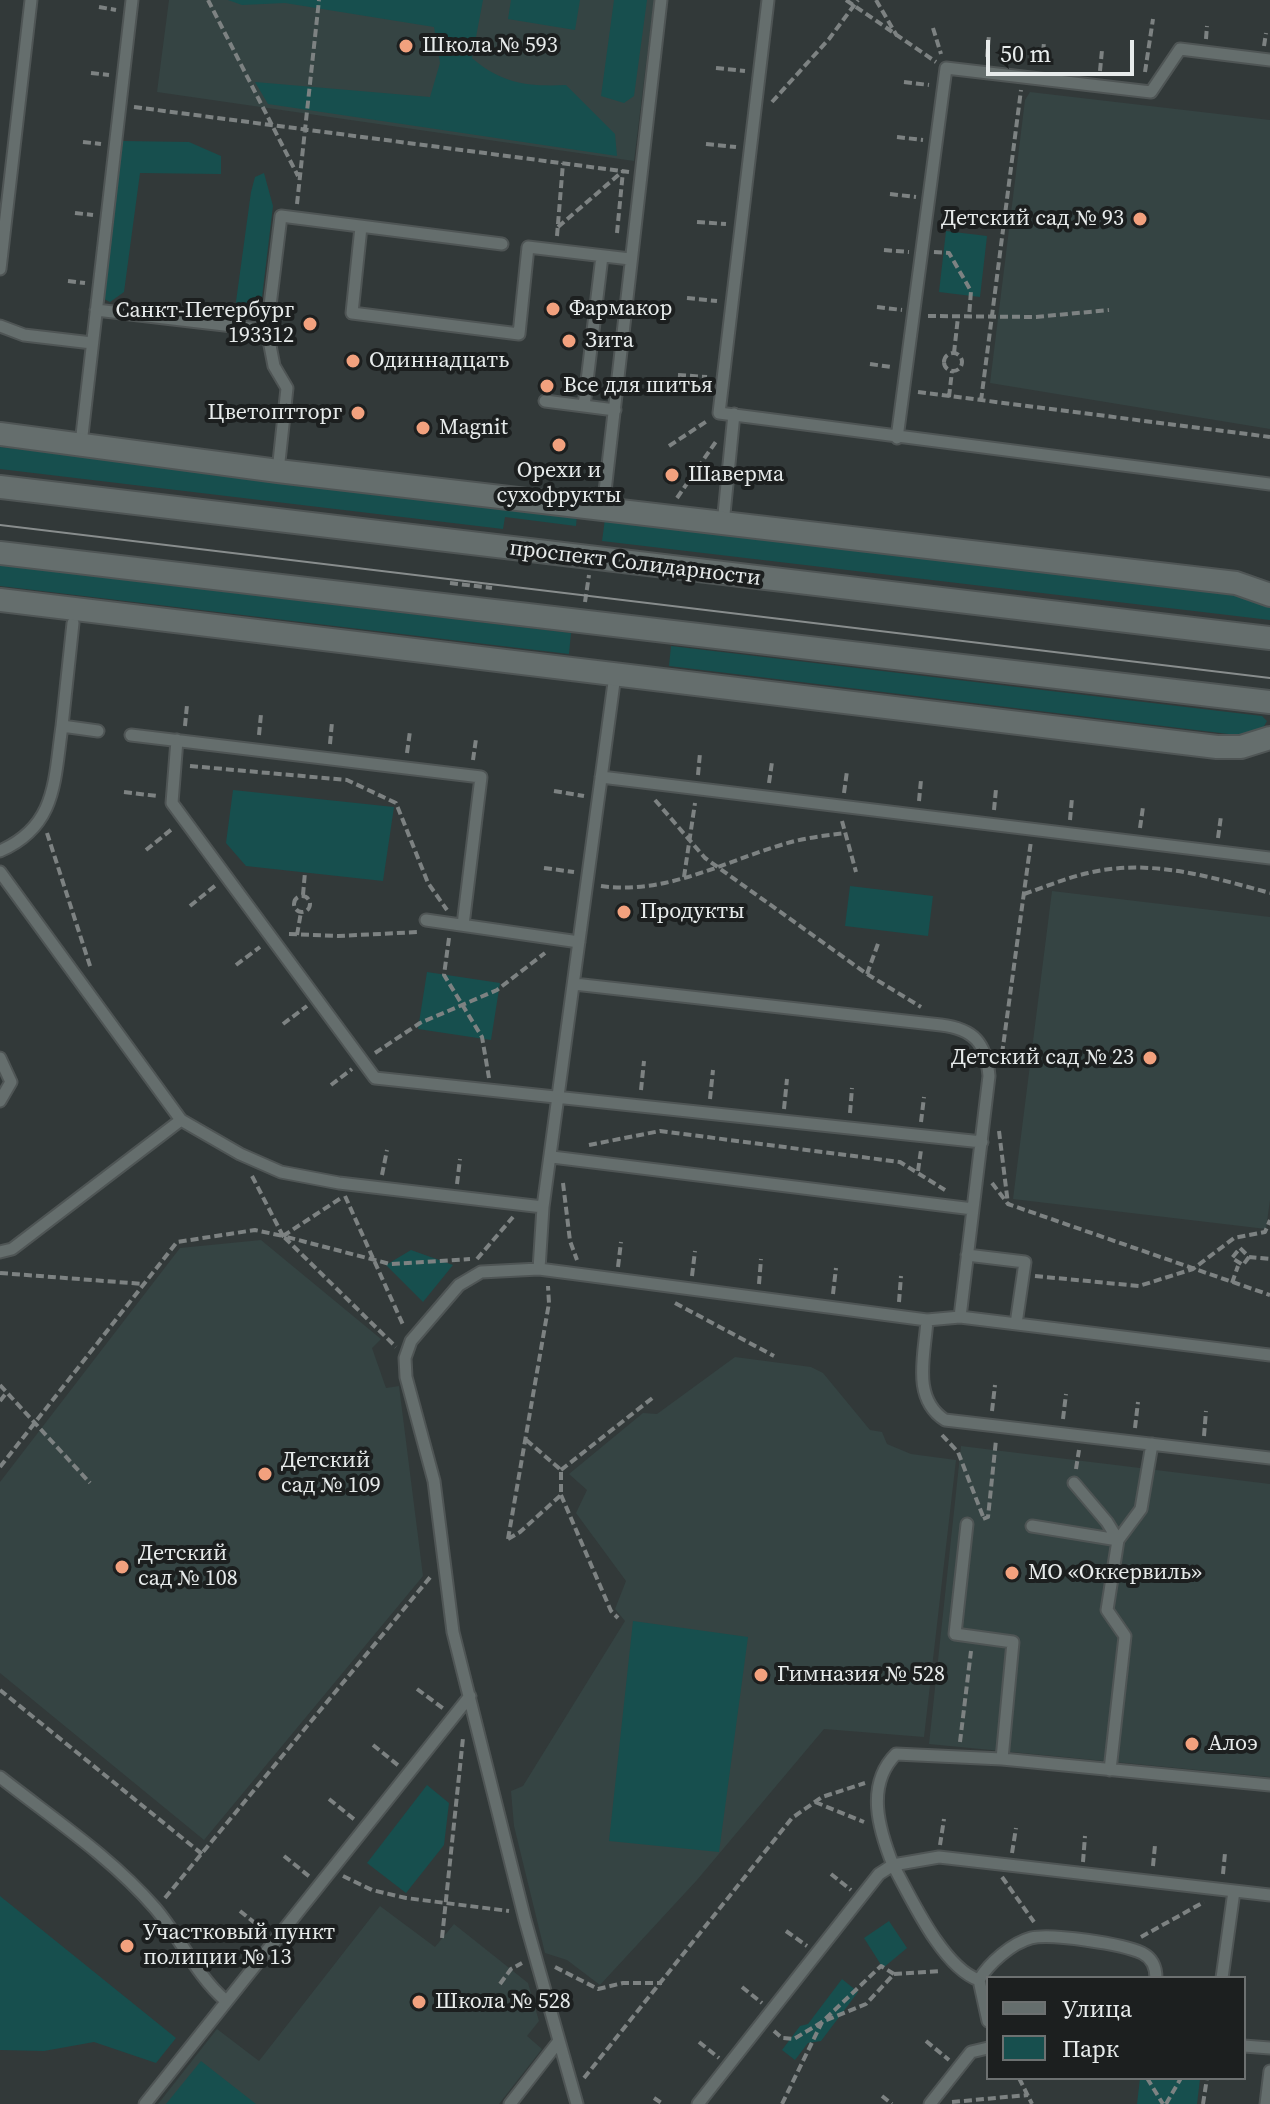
<!DOCTYPE html>
<html>
<head>
<meta charset="utf-8">
<style>
  body { margin:0 }
  #map { position:relative; width:1270px; height:2104px; overflow:hidden; background:#323939; font-family:"Source Serif 4",serif }
  canvas { display:block }
  .legend { position:absolute; left:986px; top:1976px; width:260px; height:104px; box-sizing:border-box; background:#1c1f1f; border:2px solid #6d7171; margin:0; padding:10px 14px; list-style:none; font-size:24px; color:#e7ebeb }
  .legend li { display:flex; align-items:center; gap:16px; height:40px }
  .legend b { width:40px; border:2px solid #6d7171 }
  .scale { position:absolute; left:986px; top:40px; width:148px; height:36px; box-sizing:border-box; border:4px solid #e7ebeb; border-top:0; padding-left:10px; font-size:24px; line-height:28px; white-space:nowrap; color:#e7ebeb; -webkit-text-stroke:6px #1c1f1f; paint-order:stroke }
</style>
</head>
<body>
<div id="map">
<canvas width="1270" height="2104"></canvas>
<ul class="legend">
<li><b style="height:10px;background:#656e6d"></b>Улица</li>
<li><b style="height:22px;background:#174f4e"></b>Парк</li>
</ul>
<div class="scale">50 m</div>
</div>
<script>
const c = document.querySelector('canvas').getContext('2d');
c.lineJoin = 'round';
function paint(path, color) {
  c.fillStyle = color;
  c.fill(path, 'evenodd');
}
function strokePath(path, color, width, dash) {
  c.strokeStyle = color;
  c.lineWidth = width;
  c.lineCap = dash ? 'butt' : 'round';
  c.setLineDash(dash || []);
  c.stroke(path);
}
function drawText(font, color, halo, rows, align = 'center') {
  c.font = font + ' "Source Serif 4",serif';
  c.lineWidth = 8;
  c.setLineDash([]);
  c.textBaseline = 'middle';
  c.strokeStyle = halo;
  c.fillStyle = color;
  for (const [text, x, y, turn = 0] of rows) {
    c.save();
    c.translate(x, y);
    c.rotate((+turn || 0) * Math.PI / 180);
    c.textAlign = isNaN(turn) ? turn : align;
    if (halo) c.strokeText(text, 0, 0);
    c.fillText(text, 0, 0);
    c.restore();
  }
}
const built = new Path2D(`
  M169,0H654L634,161L157,92Z
  M1030,92L1270,120V429L990,383L1025,100Z
  M1052,891L1270,917V1200L1266,1229L1013,1199Z
  M261,1240L381,1339L372,1348L386,1388L399,1386L423,1576L204,1840L0,1673V1482L180,1248Z
  M735,1357L811,1367L823,1373L870,1430L882,1432L887,1444L911,1454L956,1460L924,1737L824,1729L697,1880L600,1985L567,1960L545,1953L514,1826L511,1791L523,1786L625,1621L615,1609L626,1581L576,1513L587,1490L569,1474L643,1413L657,1414Z
  M961,1446L1270,1484V1777L929,1744Z
  M380,1906L435,1947L454,1924L528,1983L539,2021L527,2036L542,2049L499,2104H158L217,2029L259,2061Z`);
const green = new Path2D(`
  M228,0H483L472,58C500,83 528,87 566,85L615,134L617,156L268,104L255,82L430,97L440,63L434,27L285,3L242,5Z
  M511,0H580L575,30L508,19Z
  M614,0H647L634,96L624,103L601,96Z
  M123,141L189,142L221,156V174L140,173L124,292L110,302L100,297Z
  M264,173L273,206L260,314L235,309L251,192L255,177Z
  M946,231L987,236L980,297L939,292Z
  M0,447L577,515L576,526L505,517L503,529L0,469Z
  M605,519L1234,593L1270,604V620L602,541Z
  M0,565L571,633L569,654L0,586Z
  M671,646L1262,716L1267,721L1263,728L1237,735L669,666Z
  M233,790L394,807L383,881L246,866L226,843Z
  M850,886L933,896L928,936L845,926Z
  M427,972L500,983L491,1040L418,1029Z
  M411,1250L453,1265L423,1302L386,1265Z
  M633,1621L748,1637L719,1852L609,1841Z
  M427,1785L449,1803L444,1845L406,1893L367,1863Z
  M0,1896L176,2038L156,2063L94,2042L44,2051L0,2050Z
  M889,1921L907,1948L883,1968L864,1938Z
  M842,1979L858,1992L821,2041L808,2043L795,2060L782,2050L800,2026L808,2024Z
  M201,2061L256,2104H166Z
  M1140,2078L1200,2079L1197,2104H1137Z`);
const path = new Path2D(`
  M208,0L298,176
  M846,0L936,62
  M876,0L897,36
  M99,7L116,10
  M933,28L941,54
  M1206,39L1207,26
  M1264,46L1266,33
  M987,57L989,35
  M1042,64L1044,42
  M716,68L745,71
  M1100,71L1102,50
  M1145,72L1153,19
  M91,73L109,75
  M904,82L929,85
  M772,102L829,39L858,0
  M134,107L629,172
  M897,137L923,140
  M83,142L101,144
  M706,144L736,147
  M890,194L916,197
  M297,204L319,0
  M75,213L93,215
  M697,222L726,224
  M558,227L623,171
  M617,233L623,171
  M557,236L563,163
  M884,250L909,252
  M934,252L949,253L971,291L969,317
  M68,281L85,283
  M687,298L717,301
  M877,307L902,310
  M928,316L1036,317L1109,310
  M944 362a9 9 0 1 1 18 0a9 9 0 1 1-18 0Z
  M954,353L958,317
  M870,364L891,367
  M678,375L707,377
  M918,392L1270,437
  M949,397L952,371
  M981,401L1021,90
  M669,446L707,421
  M677,498L717,440
  M450,583L492,588
  M585,602L589,575
  M185,726L187,705
  M259,735L261,714
  M330,744L332,722
  M407,753L410,731
  M473,760L476,739
  M190,766L347,780L396,803L428,883L447,910
  M698,775L700,753
  M769,783L772,762
  M554,791L584,796
  M124,792L157,796
  M844,793L847,771
  M655,800L705,858L867,974L921,1007
  M919,801L921,780
  M994,810L996,789
  M1070,820L1072,798
  M842,821L856,872
  M1140,828L1143,807
  M47,833L91,969
  M1218,838L1221,816
  M146,850L172,829
  M544,868L574,872
  M684,877L695,803
  M601,886C669,896 732,857 795,841C812,837 829,835 845,833
  M1024,894C1045,887 1066,878 1088,873C1150,858 1211,877 1270,893
  M303,895L305,872
  M294 904a8 8 0 1 1 16 0a8 8 0 1 1-16 0Z
  M190,906L216,885
  M289,934L338,936L419,932
  M297,935L301,912
  M449,938L444,975L482,1037L489,1078
  M236,965L260,947
  M867,974L879,941
  M283,1024L307,1006
  M375,1053L420,1023L497,990L545,953
  M1002,1054L1031,841
  M331,1085L352,1069
  M641,1090L644,1061
  M710,1099L713,1070
  M784,1109L787,1079
  M850,1113L852,1088
  M921,1122L924,1097
  M999,1131L1008,1204
  M589,1145L660,1131L900,1162L945,1190
  M918,1171L921,1150
  M382,1175L387,1150
  M252,1176L283,1236L390,1264L470,1259
  M563,1183L570,1241L577,1260
  M992,1183L1008,1204L1270,1295
  M457,1184L460,1159
  M345,1196L404,1327
  M283,1236L341,1198
  M1249,1257L1243,1265L1232,1258L1240,1248L1249,1257L1270,1259
  M477,1259L513,1217
  M618,1267L621,1242
  M0,1273L144,1284
  M692,1276L695,1251
  M1035,1276L1139,1286L1193,1269L1234,1238L1265,1232L1270,1220
  M1232,1283L1238,1266
  M759,1284L761,1259
  M833,1294L836,1268
  M899,1302L901,1276
  M675,1303L774,1356
  M0,1385L90,1483
  M0,1401L7,1392
  M992,1411L995,1385
  M1063,1419L1066,1394
  M1135,1428L1138,1402
  M942,1435L958,1452L984,1519
  M1204,1436L1206,1411
  M0,1467L177,1242L255,1230L283,1236L396,1347
  M1076,1469L1079,1450
  M561,1470L655,1396
  M561,1495L611,1611L618,1618
  M983,1519L988,1517L996,1440
  M508,1539L549,1303L548,1286
  M508,1539L520,1532L561,1495V1470L524,1438
  M417,1689L444,1709
  M0,1690L202,1854
  M960,1742L971,1651
  M373,1745L399,1766
  M329,1799L355,1820
  M815,1802L864,1822
  M940,1845L944,1819
  M1012,1853L1016,1828
  M284,1856L310,1877
  M1083,1862L1085,1836
  M1153,1866L1155,1845
  M831,1874L851,1890
  M1223,1874L1225,1853
  M343,1876L372,1890L406,1898L509,1911
  M1002,1877L1034,1922
  M165,1898L432,1575
  M240,1911L266,1932
  M786,1931L807,1946
  M1141,1937L1204,1902
  M442,1938L463,1738
  M555,1967L598,1989L623,1983H662
  M500,1984L511,1969L522,1963
  M742,1987L762,2003
  M774,2031L782,2038L794,2039L822,2022L866,2004L894,1974L941,1971
  M926,2041L949,2060
  M699,2042L719,2058
  M584,2078L792,1818L822,1797L865,1783
  M1019,2078L1032,2104
  M1147,2078L1163,2104
  M882,2096L892,2104
  M654,2098L663,2104
  M952,2102L1028,2095
  M782,2104L822,2022L881,1966L894,1974
  M1166,2104L1181,2078
  M1203,2104L1207,2078`);
const service = new Path2D(`
  M768,0L719,413L1270,484
  M361,227L352,313L519,334L528,247L630,259
  M0,269L31,0
  M96,310L267,330
  M0,326L24,335L92,343
  M545,401L615,410
  M584,406L602,256
  M897,438L946,68L1151,92L1180,49L1270,60
  M81,444L132,0
  M278,471L287,388L274,366L267,330L281,216L502,244
  M603,509L661,0
  M723,524L734,414
  M73,623L62,726L98,731
  M615,675L543,1207L539,1269L927,1320C925,1354 911,1398 945,1420L1270,1458
  M131,735L481,777L463,925
  M177,740L172,803L375,1078L982,1142
  M601,777L1270,858
  M0,851C57,826 54,781 62,726
  M0,872L181,1120L240,1154L281,1172L339,1183L543,1207
  M426,920L579,942
  M574,984L941,1025C974,1029 986,1043 989,1076L960,1317L927,1320
  M0,1058L11,1082L0,1101
  M552,1157L973,1209
  M0,1252L12,1249L181,1120
  M967,1255L1025,1262L1016,1324
  M539,1269L481,1272L459,1285L411,1341L405,1358L406,1377L434,1481L453,1632L525,1920L577,2104
  M960,1317L1270,1355
  M1074,1483L1107,1522L1118,1540
  M967,1524L955,1634L1013,1642L1002,1759
  M1032,1526L1118,1540
  M1110,1770L1125,1636L1107,1610L1118,1540L1141,1509L1152,1444
  M0,1777C52,1818 111,1857 155,1908C180,1937 196,1975 225,2000
  M1222,1978L1234,1891
  M979,1980C943,1968 911,1898 893,1865L939,1857L1270,1895
  M988,2021L979,1980C989,1963 1012,1943 1031,1938C1051,1933 1123,1944 1142,1953C1152,1958 1156,1967 1156,1978
  M1244,2046L1270,2048
  M145,2104L470,1696
  M510,2104L559,2041
  M698,2104L879,1874L893,1865C879,1830 865,1785 896,1754L1002,1759L1270,1785
  M930,2104L971,2052L988,2048
  M1266,2104L1270,2071`);
const minor = new Path2D(`
  M0,434L278,471L1236,583L1270,595
  M0,600L1217,747H1241L1270,738`);
const secondary = new Path2D(`
  M0,487L1270,638
  M0,553L1270,702`);
const tram = new Path2D(`
  M0,525L1270,678`);
const markers = [
  [406,46,8,"#f2a17e"],
  [1140,219,8,"#f2a17e"],
  [553,309,8,"#f2a17e"],
  [310,324,8,"#f2a17e"],
  [569,341,8,"#f2a17e"],
  [353,361,8,"#f2a17e"],
  [547,386,8,"#f2a17e"],
  [358,413,8,"#f2a17e"],
  [423,428,8,"#f2a17e"],
  [559,445,8,"#f2a17e"],
  [672,475,8,"#f2a17e"],
  [624,912,8,"#f2a17e"],
  [1150,1058,8,"#f2a17e"],
  [265,1474,8,"#f2a17e"],
  [122,1567,8,"#f2a17e"],
  [1012,1573,8,"#f2a17e"],
  [761,1675,8,"#f2a17e"],
  [1192,1744,8,"#f2a17e"],
  [127,1946,8,"#f2a17e"],
  [419,2002,8,"#f2a17e"]
];
const poiNames = [
  ["Школа № 593",422,46],
  ["Детский сад № 93",1124,219,"right"],
  ["Фармакор",569,309],
  ["Санкт-Петербург",294,311,"right"],
  ["193312",294,336,"right"],
  ["Зита",585,341],
  ["Одиннадцать",369,361],
  ["Все для шитья",563,386],
  ["Цветоптторг",342,413,"right"],
  ["Magnit",439,428],
  ["Орехи и",559,471,"center"],
  ["сухофрукты",559,496,"center"],
  ["Шаверма",688,475],
  ["Продукты",640,912],
  ["Детский сад № 23",1134,1058,"right"],
  ["Детский",281,1461],
  ["сад № 109",281,1486],
  ["Детский",138,1554],
  ["сад № 108",138,1579],
  ["МО «Оккервиль»",1028,1573],
  ["Гимназия № 528",777,1675],
  ["Алоэ",1208,1744],
  ["Участковый пункт",143,1933],
  ["полиции № 13",143,1958],
  ["Школа № 528",435,2002]
];
const streetNames = [
  ["проспект Солидарности",635,564,7]
];
paint(built, '#354443');
paint(green, '#174f4e');
strokePath(service, '#4f5555', 15);
strokePath(minor, '#4f5555', 26);
strokePath(secondary, '#4f5555', 26);
strokePath(path, '#7d8282', 4, [8, 4]);
strokePath(service, '#656e6d', 11);
strokePath(minor, '#656e6d', 22);
strokePath(secondary, '#656e6d', 22);
strokePath(tram, '#888d8d', 2);
for (const [x, y, r, color] of markers) {
  const dot = new Path2D();
  dot.arc(x, y, r, 0, 2 * Math.PI);
  c.fillStyle = color;
  c.fill(dot);
  strokePath(dot, '#1c1f1f', 3);
}
drawText('22px', '#e7ebeb', '#1c1f1f', poiNames, 'left');
drawText('22px', '#e7ebeb', '#1c1f1f', streetNames);
</script>
</body>
</html>
